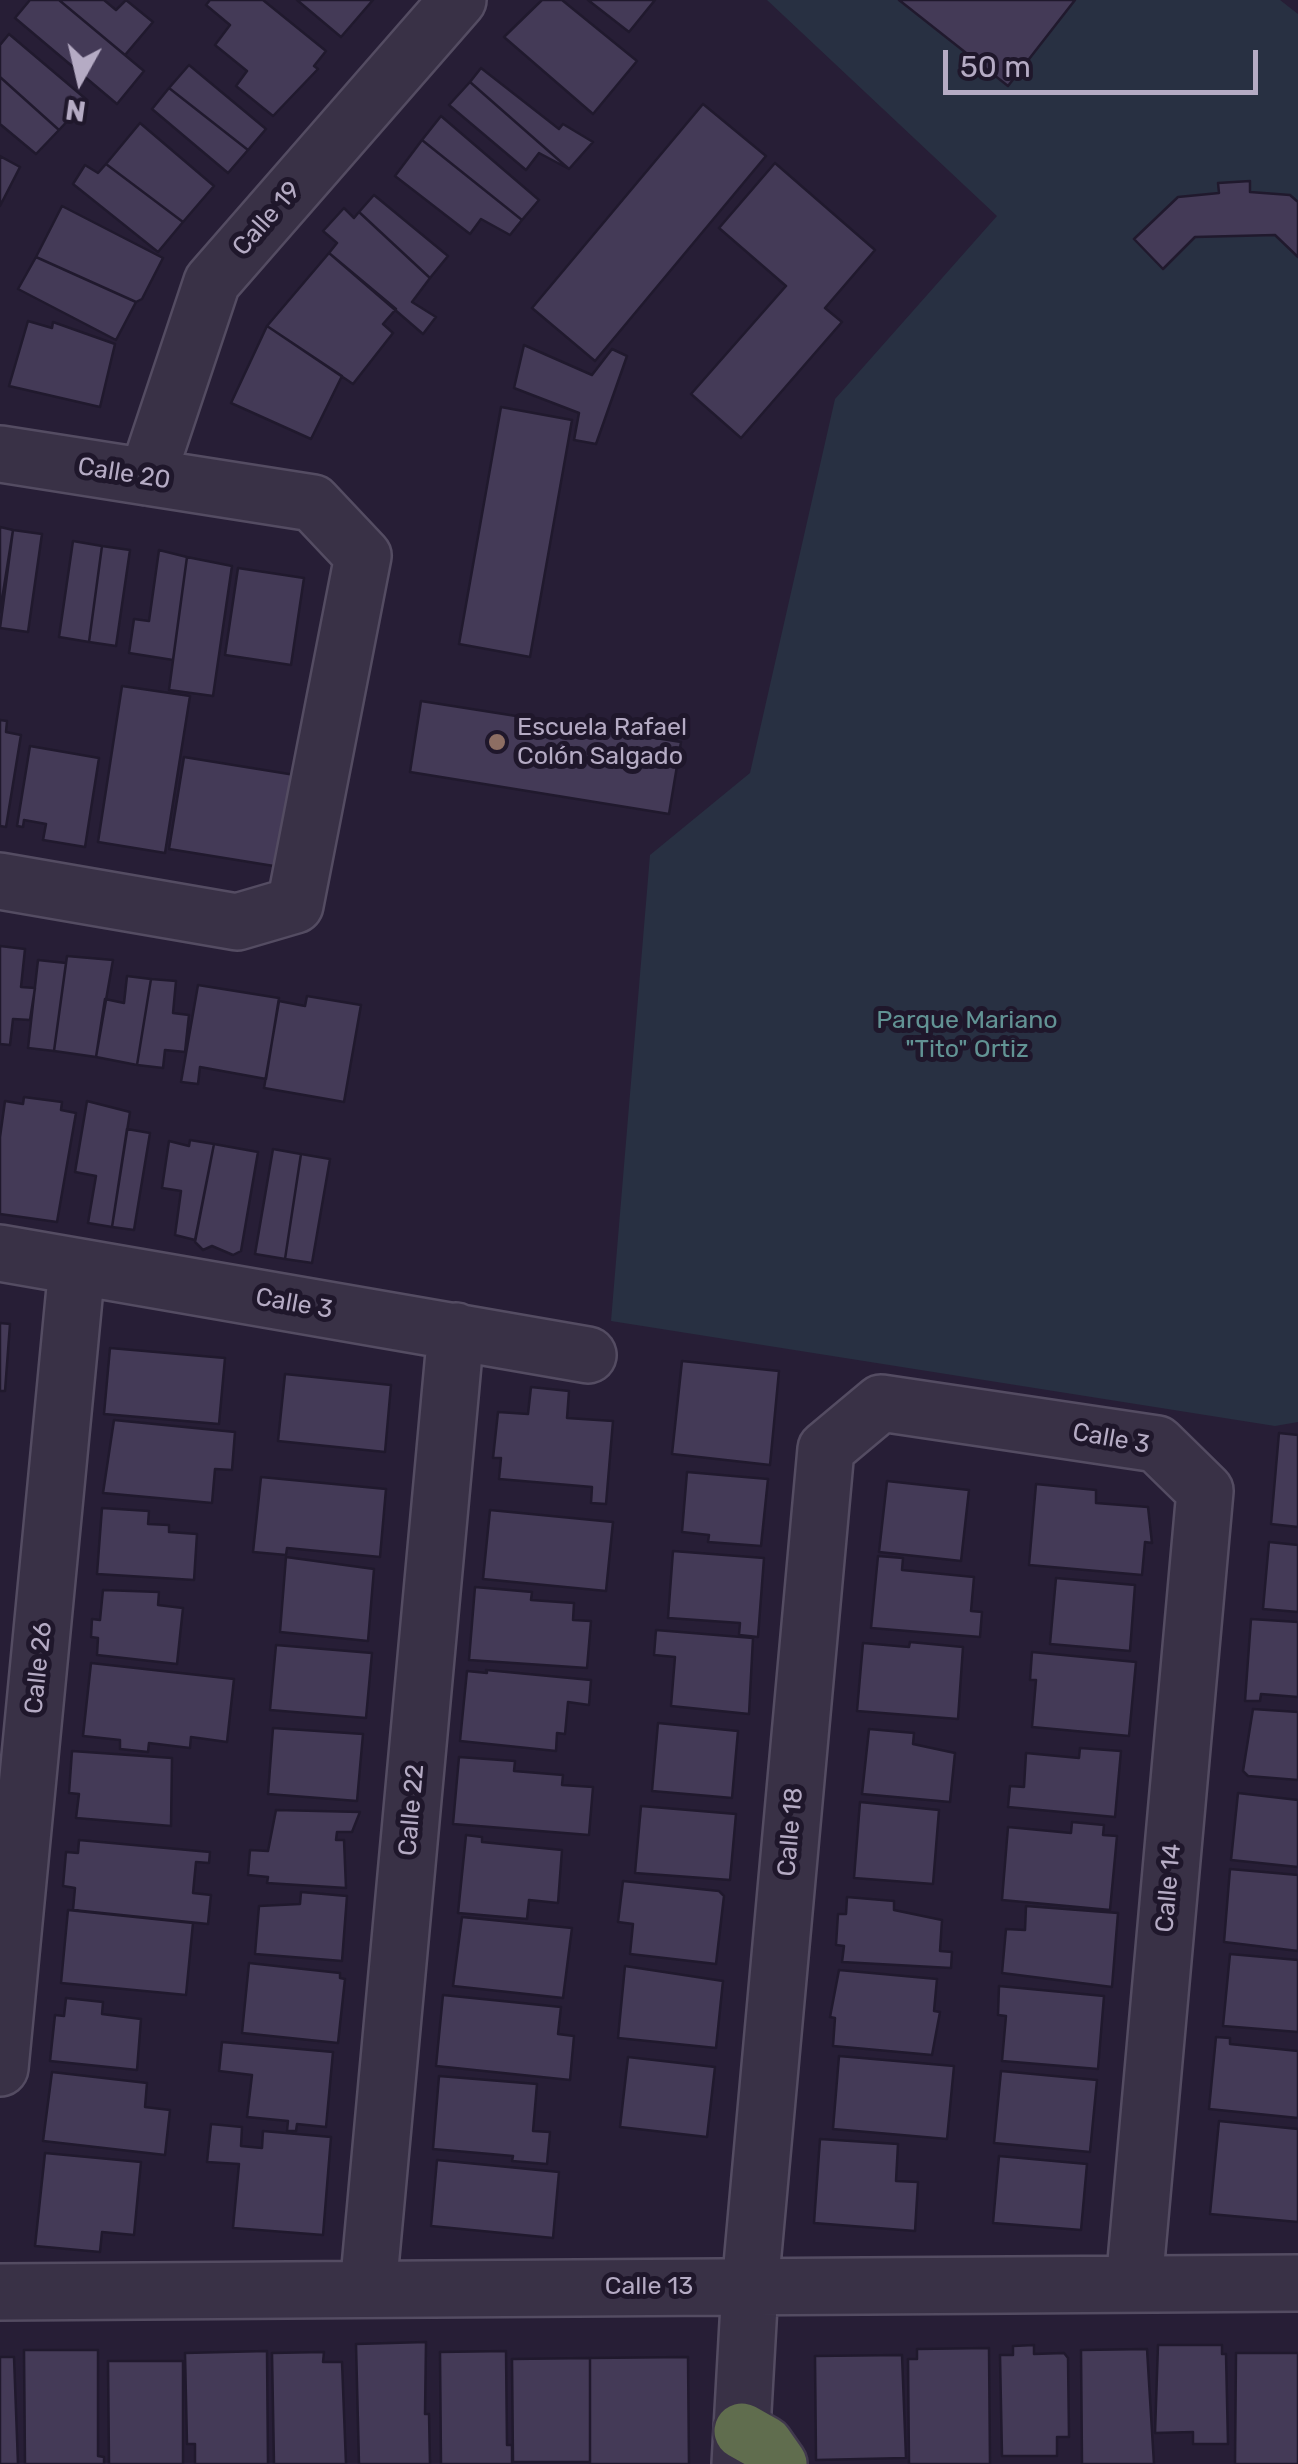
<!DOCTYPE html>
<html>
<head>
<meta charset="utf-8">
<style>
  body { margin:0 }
  #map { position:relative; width:1298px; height:2464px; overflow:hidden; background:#271e36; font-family:Rubik,sans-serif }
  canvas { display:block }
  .north { position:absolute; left:30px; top:30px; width:100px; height:100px; -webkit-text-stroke:8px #1f172b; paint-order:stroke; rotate:188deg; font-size:28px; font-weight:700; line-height:40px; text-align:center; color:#b5abc4 }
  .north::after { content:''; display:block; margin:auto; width:35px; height:45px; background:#b5abc4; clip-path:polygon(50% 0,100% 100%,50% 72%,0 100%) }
  .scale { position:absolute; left:943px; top:50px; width:315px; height:45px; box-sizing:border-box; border:5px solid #b5abc4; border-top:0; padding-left:12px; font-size:30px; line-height:35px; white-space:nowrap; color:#b5abc4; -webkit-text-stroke:8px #1f172b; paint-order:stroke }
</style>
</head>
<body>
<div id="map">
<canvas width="1298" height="2464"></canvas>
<div class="north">N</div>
<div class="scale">50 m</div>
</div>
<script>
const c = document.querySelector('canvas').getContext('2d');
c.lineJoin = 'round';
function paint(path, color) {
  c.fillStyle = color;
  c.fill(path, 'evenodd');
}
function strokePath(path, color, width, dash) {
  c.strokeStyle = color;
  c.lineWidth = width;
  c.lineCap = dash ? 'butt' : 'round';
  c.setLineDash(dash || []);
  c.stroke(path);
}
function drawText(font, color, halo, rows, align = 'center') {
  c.font = font + ' Rubik,sans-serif';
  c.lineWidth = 10;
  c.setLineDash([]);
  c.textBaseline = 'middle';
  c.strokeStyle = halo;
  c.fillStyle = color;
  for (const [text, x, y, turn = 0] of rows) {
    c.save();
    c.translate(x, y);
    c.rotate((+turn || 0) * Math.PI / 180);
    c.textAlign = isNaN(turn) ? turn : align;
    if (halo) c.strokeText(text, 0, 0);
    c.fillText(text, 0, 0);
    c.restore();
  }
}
const green = new Path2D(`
  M767,0H1280L1298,14V1422L1275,1426L611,1321L650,855L750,773L835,399L997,216Z`);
const building = new Path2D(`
  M30,0H59L144,71L117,104L15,18Z
  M59,0H104L116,10L126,0L153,22L125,55Z
  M210,0H263L326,51L314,66L318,69L273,116L236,86L247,71L215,45L230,25L206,5Z
  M297,0H373L341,37Z
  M542,0H562L637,61L593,114L504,37Z
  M588,0H655L629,32Z
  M899,0H1075L1008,86Z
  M9,34L87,100L59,130L0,77V45Z
  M189,65L266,129L248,150L169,88Z
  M481,68L559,129L563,124L593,142L569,169L470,82Z
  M0,77L59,130L36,154L0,124Z
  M470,82L569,169L539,153L526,170L449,105Z
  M169,88L248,150L228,173L152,109Z
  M703,104L766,156L595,361L532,308Z
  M441,116L539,200L522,220L422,140Z
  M140,123L214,186L183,222L106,164Z
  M422,140L522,220L510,235L481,219L470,234L395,176Z
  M0,156L20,167L0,206Z
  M775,163L875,250L825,308L842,322L741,438L691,394L786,286L719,228Z
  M106,164L183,222L158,252L73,184L85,165L98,173Z
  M1250,181V192L1290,195L1298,202V257L1275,235L1195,237L1163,269L1134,239L1178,197L1219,193L1218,183Z
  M374,195L448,256L430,278L359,212Z
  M62,206L163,258L142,299L136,302L36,257Z
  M344,208L354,218L359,212L430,278L412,302L436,317L423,334L329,253L337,243L323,231Z
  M329,253L396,309L383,324L393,333L353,384L267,326Z
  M36,257L136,302L116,340L18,289Z
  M28,321L52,328L53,322L115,344L100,407L9,386Z
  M267,326L342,376L311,439L231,403Z
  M524,345L592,375L612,349L627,356L596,444L574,440L579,413L514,388Z
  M501,407L572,420L530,657L459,644Z
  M0,527L13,530L0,612Z
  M13,530L42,534L28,632L0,628Z
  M73,541L102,546L89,642L59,637Z
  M102,546L130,550L116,646L89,642Z
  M159,550L187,557L173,660L129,653L134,619L149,621Z
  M187,557L232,566L213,696L169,690Z
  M238,568L304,578L291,665L225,655Z
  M122,686L190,696L165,853L98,842Z
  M421,701L681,742L669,814L410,772Z
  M0,720L7,721L6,732L21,735L6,827L0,826Z
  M30,746L99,758L85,847L43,840L46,824L24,820L23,827L17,826Z
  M184,757L295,775L280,867L169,849Z
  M0,946L25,949L21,987L35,988L30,1020L13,1019L10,1045L0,1044Z
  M67,956L113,960L96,1057L54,1051Z
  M38,960L66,963L54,1051L28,1048Z
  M127,976L151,979L137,1065L96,1057L105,999L124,1003Z
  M151,979L176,981L173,1013L189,1015L185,1052L165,1050L163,1068L137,1065Z
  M198,985L279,998L266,1079L200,1067L198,1084L181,1082Z
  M307,996L361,1005L344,1102L264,1088L279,1001L305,1006Z
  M24,1097L62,1102L61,1110L76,1113L57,1222L0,1214V1137L5,1101L23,1104Z
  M87,1101L130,1112L112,1227L88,1223L96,1176L75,1172Z
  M127,1129L150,1133L134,1230L112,1227Z
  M190,1140L214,1144L195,1240L175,1235L181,1191L162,1188L169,1141L189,1146Z
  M214,1144L258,1152L241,1251L233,1255L212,1246L203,1250L195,1242Z
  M273,1149L301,1154L285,1259L255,1254Z
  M301,1154L330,1159L312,1263L285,1259Z
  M0,1323L10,1324L5,1391H0Z
  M110,1348L225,1358L219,1424L104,1414Z
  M682,1361L779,1371L770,1465L672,1454Z
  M285,1374L391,1385L385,1452L278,1441Z
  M531,1387L569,1391L567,1418L613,1421L606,1504L591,1503L592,1487L499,1479L501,1458H493L498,1412L528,1414Z
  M114,1420L235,1432L232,1470L215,1469L212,1503L103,1493Z
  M1279,1433L1298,1435V1527L1271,1524Z
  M687,1472L768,1479L761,1546L708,1542L709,1535L682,1532Z
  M261,1477L386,1489L380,1557L287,1548L286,1555L253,1552Z
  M887,1481L969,1490L961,1561L879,1552Z
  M1036,1484L1096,1490V1503L1148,1507L1152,1543L1145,1542L1142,1575L1029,1565Z
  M102,1508L149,1511L148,1524L169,1525V1532L197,1534L194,1580L97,1574Z
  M490,1510L613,1522L606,1591L483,1579Z
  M1269,1542L1298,1545V1612L1263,1609Z
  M673,1551L764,1558L758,1637L739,1635L740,1623L668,1618Z
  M878,1556L903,1558L902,1570L974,1577L971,1611L982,1612L980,1637L871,1628Z
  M286,1557L374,1569L368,1641L280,1632Z
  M1056,1578L1135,1585L1130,1651L1050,1644Z
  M475,1587L532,1592L531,1600L574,1603L573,1620L591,1621L587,1668L469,1660Z
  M103,1590L159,1592L158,1605L183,1608L177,1664L97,1655L98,1638L91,1637L92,1619L100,1620Z
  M1251,1619L1298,1622V1697L1261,1694L1260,1701H1245Z
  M656,1630L753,1638L749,1714L671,1706L675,1657L654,1655Z
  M910,1642L963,1647L958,1719L857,1711L863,1643L909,1647Z
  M276,1645L372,1653L366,1718L270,1710Z
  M1032,1652L1136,1662L1129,1736L1032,1727L1036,1680H1030Z
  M91,1663L234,1679L227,1742L191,1737L190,1748L149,1743L148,1752L120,1749V1740L83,1736Z
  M486,1670L591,1680L589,1705L568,1702L565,1734L557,1733L556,1751L460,1741L467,1671L487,1673Z
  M1253,1709L1298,1712V1780L1248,1776L1243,1771Z
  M658,1723L738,1731L732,1798L652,1791Z
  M273,1728L363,1734L357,1801L268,1794Z
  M869,1729L914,1733L913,1744L955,1753L950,1802L862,1794Z
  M1080,1748L1121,1751L1115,1817L1008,1807L1010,1786L1024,1787L1026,1753L1079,1758Z
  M72,1751L172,1758L171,1826L76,1818L79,1794L69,1793Z
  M459,1757L515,1761L514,1771L563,1775L562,1785L593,1787L589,1835L453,1824Z
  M1238,1793L1298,1800V1867L1231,1860Z
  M860,1802L939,1810L933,1884L854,1878Z
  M641,1806L736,1814L730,1880L635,1873Z
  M276,1810L360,1812L352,1832H337L336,1840H344L346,1888L267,1883L268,1877L248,1875L250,1850L268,1851Z
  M1072,1822L1104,1825L1103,1835L1117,1836L1110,1910L1002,1900L1008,1827L1071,1833Z
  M466,1835L482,1837V1842L562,1850L558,1903L529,1900L527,1919L458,1913Z
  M79,1840L210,1852L209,1863L196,1862L193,1893L211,1895L208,1924L73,1910L75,1888L63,1886L66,1852L78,1853Z
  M1230,1869L1298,1875V1951L1224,1942Z
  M623,1881L719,1891L724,1896L716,1964L630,1954L633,1924L618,1922Z
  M301,1892L347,1896L342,1961L255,1954L259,1906L300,1904Z
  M847,1897L894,1901V1910L942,1920L940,1951L952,1952L951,1968L842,1962L844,1946L836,1945L838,1914H846Z
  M1026,1906L1118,1913L1112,1987L1002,1973L1006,1929L1025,1930Z
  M68,1910L193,1923L186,1995L61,1983Z
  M462,1917L572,1928L563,1998L453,1986Z
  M1230,1954L1298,1960V2032L1223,2026Z
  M249,1963L340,1973V1978L345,1979L338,2043L242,2033Z
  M625,1966L723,1981L716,2048L618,2038Z
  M839,1970L937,1979L934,2011L940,2012L932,2055L833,2046L835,2018L830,2017Z
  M999,1986L1104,1996L1098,2069L1002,2061L1006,2016L998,2015Z
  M443,1995L561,2007L558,2034L574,2036L570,2080L436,2066Z
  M66,1998L103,2002L102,2014L141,2019L137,2070L50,2061L55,2015L64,2016Z
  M1216,2037L1230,2038V2044L1298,2051V2118L1209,2109Z
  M222,2042L333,2052L326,2127L297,2124L296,2131H287L288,2121L247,2117L252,2075L219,2071Z
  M839,2056L954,2066L947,2139L833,2129Z
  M628,2057L715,2067L707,2137L620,2127Z
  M1001,2071L1097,2080L1090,2152L994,2143Z
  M52,2072L147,2083L145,2107L170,2110L165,2155L43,2141Z
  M439,2076L537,2084L533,2131L550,2132L547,2164L512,2161L513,2156L433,2149Z
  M1219,2121L1298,2129V2222L1210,2214Z
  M211,2124L242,2127L241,2146L262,2148L263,2131L331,2137L323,2235L233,2228L239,2164L207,2162Z
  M820,2139L898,2144L896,2181L918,2182L915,2231L814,2223Z
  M45,2153L141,2162L134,2235L102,2232L100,2252L35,2246Z
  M999,2156L1087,2164L1081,2230L993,2223Z
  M437,2160L559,2172L553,2238L431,2226Z
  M426,2342L425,2414H429L430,2464H359L356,2344Z
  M1034,2345V2354L1064,2353L1068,2358L1069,2437H1057V2456H1002L1000,2355H1013V2346Z
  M1158,2345H1222V2354H1226L1228,2444H1193V2432L1155,2433Z
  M989,2348L990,2464H909L908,2359H917V2349Z
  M1147,2349L1154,2464H1082L1081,2350Z
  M24,2350H98V2456L104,2457V2464H25Z
  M267,2351L268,2464H195V2444H187L185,2353Z
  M506,2351L507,2445H512V2464H441L440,2352Z
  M324,2352L323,2362H342L346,2464H274L272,2353Z
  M1236,2353H1298V2464H1235Z
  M902,2355L906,2458L816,2460L815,2356Z
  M0,2357H14L18,2464H0Z
  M688,2357L689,2464H590V2358Z
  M590,2358V2462H513L512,2359Z
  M108,2361H183V2464H109Z`);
const minor = new Path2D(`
  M0,454L313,503L363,556L295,905L237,922L0,881
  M147,477L212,282L458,0
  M0,1253L588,1355
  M0,2068L77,1267
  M368,2289L456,1331
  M0,2292L1298,2283
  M740,2464L750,2287L826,1449L881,1403L1157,1444L1205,1491L1134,2284`);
const highway = new Path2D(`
  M742,2431L765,2444L779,2464`);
const markers = [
  [497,742,10,"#8d6e63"]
];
const streetNames = [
  ["Calle 19",267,219,-49],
  ["Calle 20",124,474,9],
  ["Calle 3",294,1304,10],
  ["Calle 3",1111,1439,10],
  ["Calle 26",39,1668,-84],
  ["Calle 22",412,1810,-85],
  ["Calle 18",791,1832,-85],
  ["Calle 14",1169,1888,-85],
  ["Calle 13",649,2287]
];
const poiNames = [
  ["Escuela Rafael",517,728],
  ["Colón Salgado",517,757]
];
const parkNames = [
  ["Parque Mariano",967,1021],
  ["\"Tito\" Ortiz",967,1050]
];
paint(green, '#283042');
paint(building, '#443a57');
strokePath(building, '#20192d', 2.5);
strokePath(minor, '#544c62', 60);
strokePath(highway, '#41394e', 60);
strokePath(minor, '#393146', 55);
strokePath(highway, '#606d4e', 55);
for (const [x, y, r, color] of markers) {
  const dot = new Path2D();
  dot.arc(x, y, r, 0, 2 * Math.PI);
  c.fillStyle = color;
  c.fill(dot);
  strokePath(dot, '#1f172b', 4);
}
drawText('25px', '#b5abc4', '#1f172b', streetNames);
drawText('25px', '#b5abc4', '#1f172b', poiNames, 'left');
drawText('25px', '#629394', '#1f172b', parkNames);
</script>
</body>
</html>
